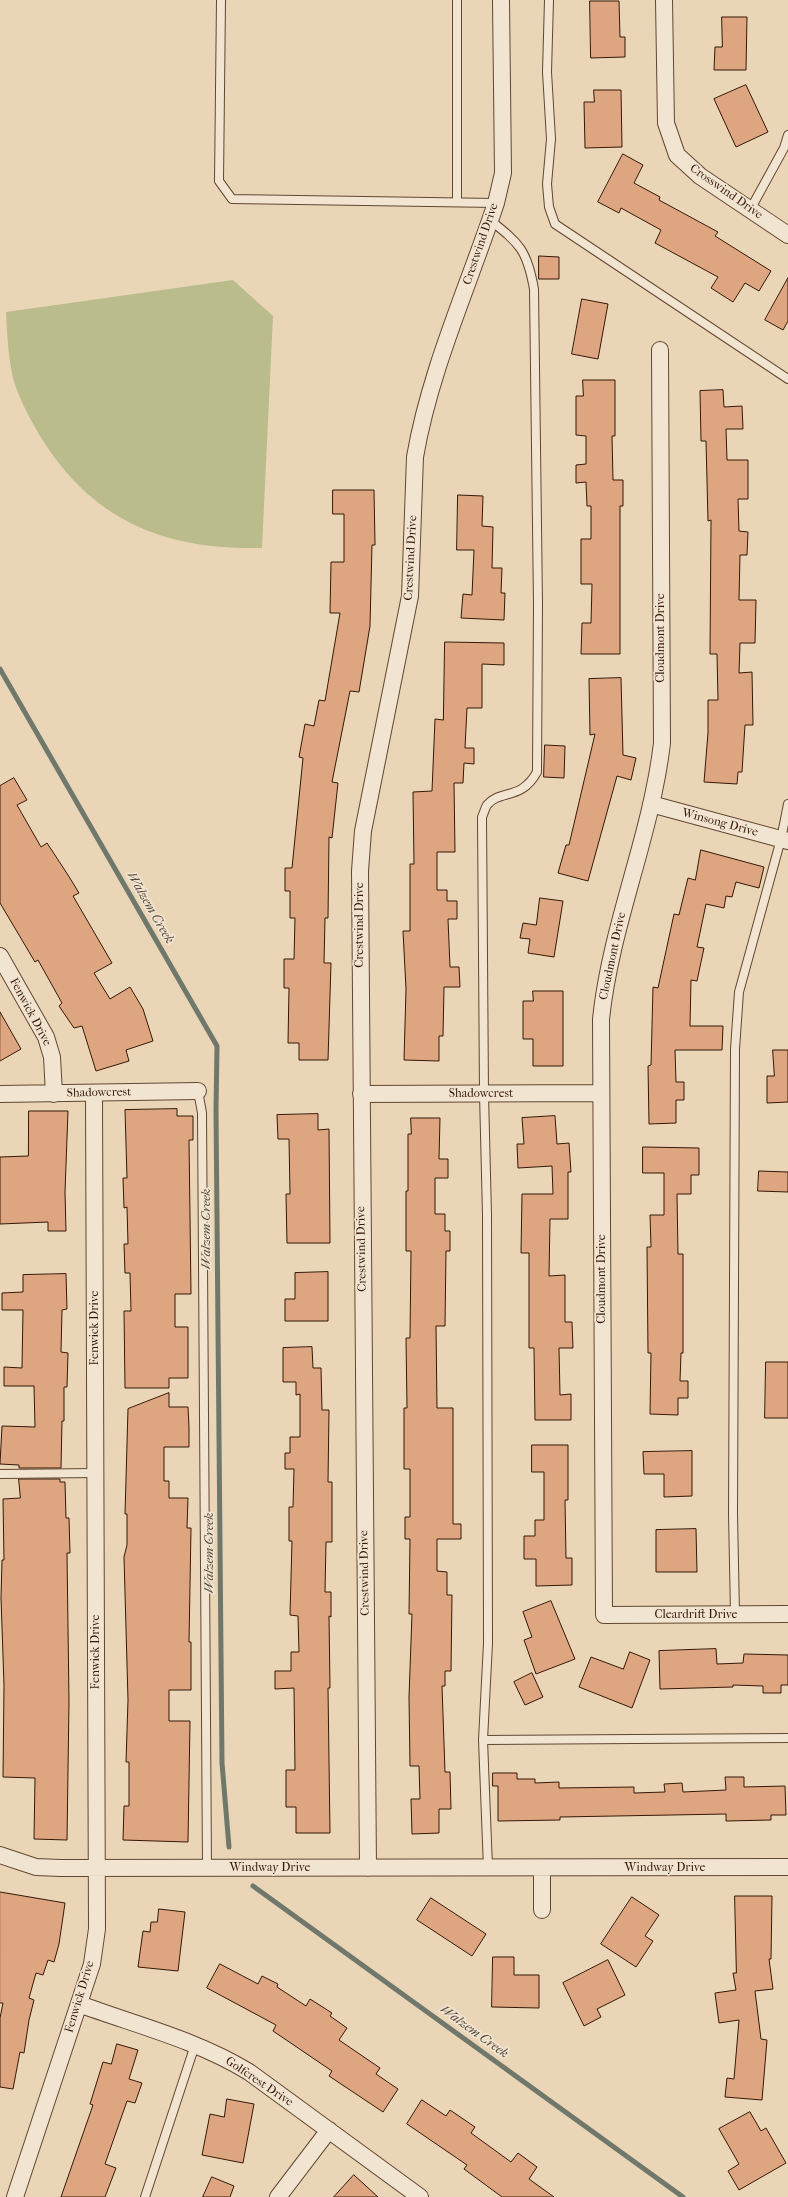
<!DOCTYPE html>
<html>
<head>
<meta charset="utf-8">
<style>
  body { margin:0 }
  canvas { display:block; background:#ead5b6 }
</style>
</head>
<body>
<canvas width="788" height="2197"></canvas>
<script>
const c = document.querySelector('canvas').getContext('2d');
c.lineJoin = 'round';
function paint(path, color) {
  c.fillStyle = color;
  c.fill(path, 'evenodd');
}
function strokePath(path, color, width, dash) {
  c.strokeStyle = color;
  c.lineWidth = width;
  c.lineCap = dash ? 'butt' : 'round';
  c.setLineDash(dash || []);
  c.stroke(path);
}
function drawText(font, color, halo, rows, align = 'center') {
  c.font = font + ' "IM FELL French Canon",serif';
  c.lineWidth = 3.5;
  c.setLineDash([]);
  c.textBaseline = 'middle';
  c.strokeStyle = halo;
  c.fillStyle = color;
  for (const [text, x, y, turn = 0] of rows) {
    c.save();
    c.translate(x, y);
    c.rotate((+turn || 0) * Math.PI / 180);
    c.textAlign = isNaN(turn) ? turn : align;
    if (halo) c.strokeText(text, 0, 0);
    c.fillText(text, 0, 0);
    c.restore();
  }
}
const green = new Path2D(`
  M233,280L273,316L262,548C166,550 94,522 42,439C31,421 16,394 12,373C8,353 7,332 6,312Z`);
const stream = new Path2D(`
  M0,669L217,1046L216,1110L222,1763L229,1847
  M253,1886L683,2197`);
const building = new Path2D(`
  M590,1H619L620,37H625V57L591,58Z
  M722,17H747L746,70H714L715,47H722Z
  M746,85L768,132L736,147L714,99Z
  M594,90H621L622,147L585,148L584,102H594Z
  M623,154L643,165L634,183L660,197L659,200L718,232L715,236L771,271L759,291L745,283L733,302L711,288L718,277L655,243L661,230L621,208L619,213L598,202Z
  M539,256L559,257V279H539Z
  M788,278V321L783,330L765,320Z
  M582,299L608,304L598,359L572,354Z
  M583,380H615V436H612L613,480H623V506H620V654H581L582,623H591L592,584H581V539H591V506H587L586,482L576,483V465L586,464V436L576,435V396H583Z
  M723,390L724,407L742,406L743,429H726L727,460H748V499H738L739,531L748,532L747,555H740L739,600H756L755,643H740L739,673L752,672L753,725H745L742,772H738L737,784L704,782L708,733V700H718L717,654H710L711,520L708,521L706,441H701L700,391Z
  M333,490H374L375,545H372L370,626L359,692L350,691L332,782L338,783L332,838L329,837L328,918H325L324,963H331L328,1060H299V1043H288L289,988H284V959H294L295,918H290V891H285V868H292L303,758L299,757L305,724L314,726L319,700L325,701L340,613H330L331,562H344V514H333Z
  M458,495L483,496L482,526L493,527L492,568H502L501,593H505L504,620L461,618L463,594L472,595L474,550H457Z
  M445,642L504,643V665L482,664V708H467L465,748H474V764L464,763L463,783H454L455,852H437V890H447V901H457V919H448L450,967H459L460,987H444L443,1036H439V1061L404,1060L406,989L403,931H410V864H414L413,792L432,791L435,719L443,720Z
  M621,678L623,755L636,758L631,780L617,776L588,881L558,873L566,845H569L595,734L590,735L589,679Z
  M545,745L565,746L564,778L544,777Z
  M14,778L27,800L17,805L41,847L47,843L68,875L79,893L73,896L112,963L94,973L110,999L130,987L143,1009L153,1041L126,1050L129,1061L96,1071L82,1026L74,1028L59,1006L62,1003L38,960L35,962L0,903V786Z
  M701,850L764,867L759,888L736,882L732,897L726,896L724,908L706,904L697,947L704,948L697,981L691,980L690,1026H723L722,1050H675L676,1082H684V1100H676V1123L649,1124L648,1066L651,1065L653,987L658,988L674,914L679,915L688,878L695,880Z
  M540,898L563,901L554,957L528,953L530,939L520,938L523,923L536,925Z
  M533,991H563V1066H533V1039H523V1001H533Z
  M0,1012L21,1049L0,1061Z
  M773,1050H788V1102L767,1103V1076H774Z
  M177,1109V1116H193V1140H189L191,1294H175V1327H188V1378H169V1388H125L124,1311H131L130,1273H125L124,1244H128L127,1207L124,1208L123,1178H127L125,1110Z
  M29,1111H68L65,1192L66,1231H48V1222L0,1224V1157L28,1156Z
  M318,1114V1130L329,1129L330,1243H287L286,1194H290L289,1139H278L277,1115Z
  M555,1116L557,1144L569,1143L571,1172H568V1219H550L549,1276L565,1275V1322H572L573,1348H559L560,1395L571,1394V1420H535L534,1348H529V1253H521L522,1194H553L552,1166L518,1168L517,1144H524L522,1118Z
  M411,1118H440L439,1159H448V1178H435V1214H445V1231H450V1251H446L445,1326H436L437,1408H453V1524H461V1539H437V1571L447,1572V1595H452L451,1671H445V1686H442L445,1772H450L451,1809H439V1833L412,1834L411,1799H420L419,1766H410L409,1697L412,1614H409L410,1539H405V1517H410V1469H404V1408H407L406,1338H410L411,1251H406V1191H408V1134H411Z
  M643,1147L699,1148V1175H691V1194H677L678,1254H683V1353H681L680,1381H688V1398H678V1415L650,1414L651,1353H648L647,1247H651L650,1215H664V1173H643Z
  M759,1171L788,1172V1192L758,1191Z
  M328,1272V1321H285V1299H295V1273Z
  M66,1274L67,1309L62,1310L61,1352L68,1353L67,1387H64V1421H62L61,1468H19V1465L0,1464L2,1426L35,1427L34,1386H4V1367L22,1368L23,1310H2V1293L23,1292V1275Z
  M312,1347L313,1368H321L322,1410H329L328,1482H332V1542H326L325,1592H331V1617L329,1616L330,1688H328L330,1833H296V1807H286V1770H295L294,1688L275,1689V1671H291V1652H299L298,1616L290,1615L292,1541H289V1507H293L294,1469H285V1453H290V1437H300V1394L296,1395V1382H283V1348Z
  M766,1362H788V1418H765Z
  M169,1393V1407H188L189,1427V1447H164V1481H169V1498H188L187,1528H191L189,1642H191V1690H169V1721H190L188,1842L123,1840L124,1806H129V1762H126L128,1700L124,1557L127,1545V1514H125L128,1409Z
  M532,1445H568V1500H565L566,1558H572V1585L536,1586V1559H524V1536H535V1520H544V1472H532Z
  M692,1451V1496L664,1497V1474H644L643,1452Z
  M19,1479H60V1482H65L66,1518H69L70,1553H67L69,1701L67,1840L34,1839L35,1778L3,1777L4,1685L1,1598L2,1560H4L3,1499L20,1498Z
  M696,1529L697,1572H656V1530Z
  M551,1601L575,1659L536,1674L524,1640L532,1637L523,1612Z
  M716,1649L717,1664L743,1663L744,1654L788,1655V1685H781V1693H763V1686L733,1685V1687L660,1689L659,1651Z
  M630,1652L650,1660L632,1708L579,1687L591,1657L623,1669Z
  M532,1673L543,1697L525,1705L514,1682Z
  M493,1773H517V1779H535V1783L559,1782V1788L634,1787V1793L665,1792L664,1784L682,1783L683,1792L726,1790L725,1777H744V1787L785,1786L786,1815H771V1820L726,1821V1814L560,1817V1820L498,1821V1786H493Z
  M0,1892L65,1903L59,1944L54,1962L48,1960L43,1975L36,1973L29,1998L34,2000L29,2020L24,2053L20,2052L13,2089L0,2087V2018L3,2003H0Z
  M735,1896H772L771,1959H769L773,1989L755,1991L761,2039L767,2040L762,2100L725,2097L727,2078L734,2079L739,2020L719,2023L715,1993L736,1990L733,1973H736Z
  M632,1897L659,1915L645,1936L653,1941L636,1967L601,1944Z
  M431,1898L486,1934L472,1956L417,1920Z
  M159,1909L185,1912L178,1971L138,1967L143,1931L150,1932L151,1922H157Z
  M493,1957H514V1975H539V2008L492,2007Z
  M608,1960L625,1995L597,2009L601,2017L584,2026L563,1983Z
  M220,1964L258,1984L262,1976L278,1984L277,1987L306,2006L310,1999L332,2013L330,2016L347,2028L339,2040L380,2068L376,2074L398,2089L383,2112L329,2076L332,2071L273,2031L276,2025L207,1988Z
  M117,2044L138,2050L129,2079L142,2083L135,2103L127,2101L105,2164L116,2168L105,2197H61L93,2105L90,2104L103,2062L111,2064Z
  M227,2099L254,2104L243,2163L202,2155L210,2114L224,2117Z
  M422,2100L446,2116L450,2110L475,2127L471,2133L511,2162L518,2153L537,2167L529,2179L554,2197H502L464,2169L467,2165L407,2124Z
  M750,2112L761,2131L766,2128L786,2163L739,2190L728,2171L739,2164L719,2129Z
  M354,2175L378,2197H334Z
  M212,2177L234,2186L230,2197H203Z`);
const lane = new Path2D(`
  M221,0L219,181L232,199L496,203
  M549,0L547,72L551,139L547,184L549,207L555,224L788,379
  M457,202V0
  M750,210L784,148L788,135
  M198,1091L202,1113L207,1867
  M0,1474L96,1473
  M735,1614L733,1514L735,1049L739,992L781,839L788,804
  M483,1740L788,1738
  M488,1868L483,1740L488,1643L487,1215L484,1094L482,817C484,813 485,808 487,805C500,789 521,801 537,772L538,604L534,289C527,250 520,244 490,220
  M145,2197L195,2045`);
const street = new Path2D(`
  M664,0L666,123L677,155L700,176L788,235
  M660,350L662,743C651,837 611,924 601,1019L604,1615L788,1614
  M651,804L788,841
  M0,956L46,1037L52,1057L54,1094
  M0,1094L198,1091
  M361,1094L601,1093
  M0,1855L36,1867L61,1868L788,1867
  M368,1868L360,871L363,831L410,596L415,457C430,370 468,287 496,203L503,173L501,0
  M542,1910V1868
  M79,2004C136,2025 197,2040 249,2072L420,2197
  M15,2197L92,1964L97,1929L94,1093
  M278,2197L329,2130`);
const streetNames = [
  ["Crosswind Drive",726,192,35],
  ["Crestwind Drive",481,244,-71],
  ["Crestwind Drive",411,558,-87],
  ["Cloudmont Drive",661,638,-90],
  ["Winsong Drive",720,823,15],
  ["Crestwind Drive",360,925,-90],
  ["Cloudmont Drive",613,956,-78],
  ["Fenwick Drive",30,1012,62],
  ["Shadowcrest",99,1093,-1],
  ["Shadowcrest",481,1094],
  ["Crestwind Drive",362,1249,-91],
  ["Cloudmont Drive",602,1279,-90],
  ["Fenwick Drive",95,1328,-90],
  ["Crestwind Drive",365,1573,-91],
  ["Cleardrift Drive",696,1615],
  ["Fenwick Drive",96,1652,-90],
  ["Windway Drive",270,1868],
  ["Windway Drive",665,1868],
  ["Fenwick Drive",80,1997,-73],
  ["Golfcrest Drive",259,2082,34]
];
const waterNames = [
  ["Walzem Creek",150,908,60],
  ["Walzem Creek",207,1229,-90],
  ["Walzem Creek",210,1553,-90],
  ["Walzem Creek",474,2032,36]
];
paint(green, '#babc8c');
strokePath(stream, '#70786b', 5);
paint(building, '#dea581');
strokePath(building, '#351806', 1);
strokePath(lane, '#624732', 10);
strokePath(street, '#624732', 18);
strokePath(lane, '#f1e4d0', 8);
strokePath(street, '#f1e4d0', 16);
drawText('12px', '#351806', '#f1e4d0', streetNames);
drawText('italic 13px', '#534839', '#f1e4d0', waterNames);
</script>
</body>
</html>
